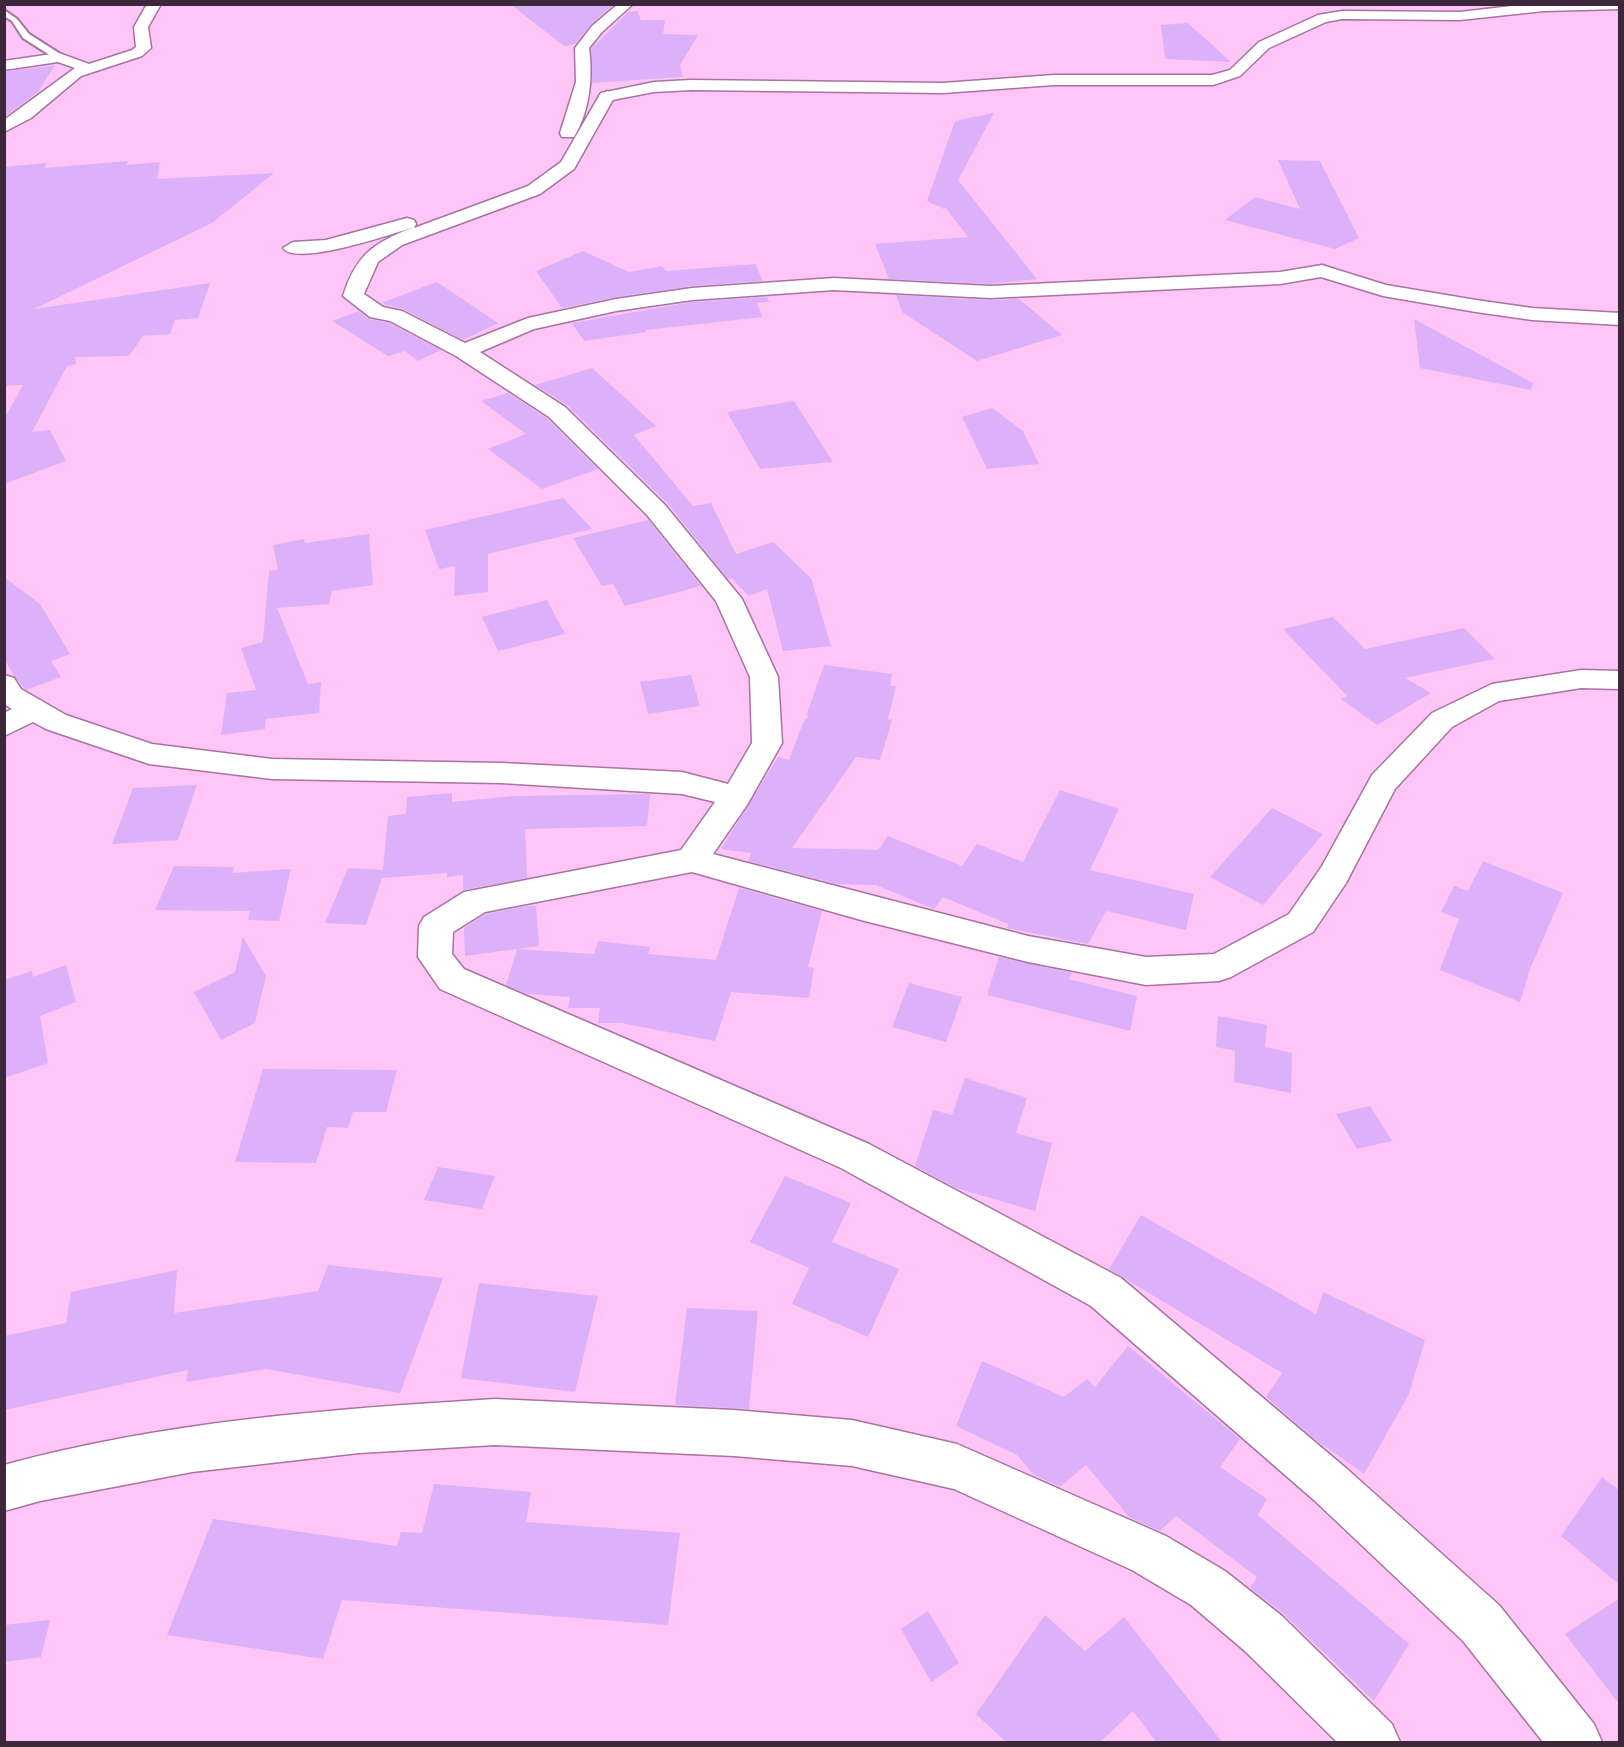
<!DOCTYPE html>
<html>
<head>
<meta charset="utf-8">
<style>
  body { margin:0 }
  #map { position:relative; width:1624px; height:1747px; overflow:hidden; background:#fec5f6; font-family:"Times New Roman",serif }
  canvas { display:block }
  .frame { position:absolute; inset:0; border:6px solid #3d283b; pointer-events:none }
</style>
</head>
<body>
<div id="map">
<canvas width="1624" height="1747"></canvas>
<div class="frame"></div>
</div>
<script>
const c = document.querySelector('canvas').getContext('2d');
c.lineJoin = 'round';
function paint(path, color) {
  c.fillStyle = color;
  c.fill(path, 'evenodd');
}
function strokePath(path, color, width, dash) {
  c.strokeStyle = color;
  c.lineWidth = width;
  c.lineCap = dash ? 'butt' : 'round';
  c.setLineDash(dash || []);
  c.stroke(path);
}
const building = new Path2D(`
  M510,4H614L591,24L575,44L564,46Z
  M637,11L641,20H665L663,34L698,35L680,65L683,77L592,83L591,49L628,12Z
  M1188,23L1231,62L1165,59L1161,25Z
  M55,65L38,92L4,117V72Z
  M994,113L958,180L1037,279L990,284L889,279L875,244L968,237L945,207L944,209L927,201L955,121Z
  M1278,160L1320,161L1359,238L1335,249L1225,220L1255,197L1300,209Z
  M128,161L126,165L160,162L157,179L274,173L212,223L34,309L210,283L198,318L175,320L170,334L143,336L129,356L75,357L76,364L67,366L32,432L50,430L66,461L7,483L4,487V419L23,385L4,386V167L46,163L45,168Z
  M583,251L629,272L662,266L666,271L756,264L762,281L692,286L616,297L562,308L536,271Z
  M437,282L498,323L463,340L403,309L381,303Z
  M896,295L990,300L1019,299L1062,335L977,361L902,312Z
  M767,297L769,302L757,303L762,317L645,330L647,332L584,341L572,323L692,302Z
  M359,311L369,319L389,323L441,350L418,361L405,351L388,356L332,321Z
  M1414,319L1533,383L1531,390L1420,368Z
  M592,368L656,426L634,435L693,506L711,503L736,554L773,542L811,578L831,646L783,651L767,589L749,596L731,578L728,579L667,503L567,405L535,385Z
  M508,393L548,419L598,469L542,489L488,449L526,434L481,401Z
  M794,401L833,462L760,469L727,412Z
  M992,408L1023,431L1039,464L987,469L962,417Z
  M563,498L592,529L488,554V592L454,596L455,566L439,569L425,530Z
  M648,520L701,586L625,606L613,584L602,586L573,538Z
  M369,534L373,585L332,591L329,604L277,608L308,684L321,682L319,713L266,719L265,729L221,735L227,693L256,690L241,648L263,642L269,571L278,570L273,545L304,539L305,543Z
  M4,577L40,604L70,654L51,661L61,677L26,690L14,676L4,658Z
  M547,600L565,634L498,651L482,617Z
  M1333,617L1365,649L1464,628L1495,659L1405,678L1431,693L1377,725L1341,699L1347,696L1283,629Z
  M824,665L892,674L890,686H896L888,719L892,720L880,760L856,757L792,848L878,850L888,836L962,866L977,844L1023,862L1060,790L1119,809L1090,870L1194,894L1186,930L1106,911L1088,944L1007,928L1008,924L943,897L934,909L876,885L837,884L748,861L751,853L721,849L778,757L789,760L803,723L809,715L806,716Z
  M691,675L700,706L648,714L640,682Z
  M197,785L178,840L112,844L133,788Z
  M452,793V802L514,796L650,794L647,826L525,829L527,878L463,890V875L447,877V873L382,878L366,925L325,923L348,868L383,870L388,816L406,814L407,797Z
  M1272,808L1323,834L1263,905L1210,877Z
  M1483,861L1563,893L1530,969L1520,1002L1440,970L1459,919L1441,912L1454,886L1468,891Z
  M174,866L234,867L232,873L291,869L279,921L248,920L250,911L155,910Z
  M739,888L822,911L808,967L814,968L809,998L731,992L715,1041L621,1023H598L600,1008H568L570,997L528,994L506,985L517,949L594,954L598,941L650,947L648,954L716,960Z
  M528,906H536L539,946L465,956L464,928L486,914Z
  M243,937L266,976L255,1023L221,1040L194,992L235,972Z
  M999,957L1072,973L1069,979L1137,996L1130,1031L987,995Z
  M66,965L76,1002L40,1016L48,1063L4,1078V980L32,971L33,977Z
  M909,983L962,997L946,1042L892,1027Z
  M1218,1016L1267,1025L1265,1047L1292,1053L1291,1093L1234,1082L1235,1051L1216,1047Z
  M263,1069L397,1070L386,1112H353L348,1128L327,1127L316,1163L235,1162Z
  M965,1078L1027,1098L1016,1133L1052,1143L1035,1211L956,1188L915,1166L933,1110L952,1115Z
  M1370,1106L1392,1141L1357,1149L1336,1114Z
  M438,1167L495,1176L482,1209L424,1200Z
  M785,1176L851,1203L832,1242L899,1269L868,1337L792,1304L809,1268L750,1242Z
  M1141,1215L1316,1314L1323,1292L1425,1340L1409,1394L1364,1474L1315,1439L1266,1397L1282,1373L1109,1269Z
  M328,1265L443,1278L400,1393L266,1369L186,1382L188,1370L4,1410V1336L66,1323L71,1292L177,1270L174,1313L318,1291Z
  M479,1283L598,1296L575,1392L461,1378Z
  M687,1308L758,1311L749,1409L675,1405Z
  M1128,1346L1240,1439L1220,1467L1267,1499L1258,1515L1409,1644L1374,1701L1284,1614L1250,1588L1257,1577L1176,1516L1160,1531L1130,1518L1086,1465L1060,1487L1034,1475L1017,1455L956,1426L982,1361L1064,1397L1087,1379L1095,1387Z
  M1602,1477L1620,1491V1585L1561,1536Z
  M434,1484L531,1492L526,1522L680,1533L668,1625L342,1600L323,1659L167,1635L213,1519L397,1546L401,1532L422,1533Z
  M1620,1598V1705L1565,1634Z
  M928,1611L959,1663L931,1682L901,1629Z
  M1045,1615L1085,1651L1124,1617L1223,1743H1157L1133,1711L1099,1743H1007L976,1714Z
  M50,1620L41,1657L4,1662V1625Z`);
const service = new Path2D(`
  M4,10L17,19L29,34L62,55V59H56L23,38L12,21L4,16Z`);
const minor = new Path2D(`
  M147,4H161L148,27L151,48L142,56L81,76L31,118L4,132V120L75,68L58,62L4,70V61L59,53L89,64L132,50L136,47L134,27Z
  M618,4H633L602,32L589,48C593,77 590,111 574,137H562L560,133L576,82L575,48L592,26Z
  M607,91L615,96L574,169L540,194L402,245L378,262L364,294L383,307L402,311L465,343L528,318L616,299L692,288L834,278L990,286L1280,272L1322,265L1386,285L1476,300L1532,308L1620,313V325L1532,320L1476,312L1383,296L1321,277L1280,284L990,298L834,290L692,300L616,311L534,329L480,352L565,407L665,505L742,599L778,677L782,743L747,805L713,854L1028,936L1146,957L1214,954L1289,914L1322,866L1372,775L1432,713L1492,684L1581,670L1620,671V689L1581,688L1499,701L1452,727L1395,789L1346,883L1313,932L1231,977L1219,981L1146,985L1028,962L861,920L692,872L485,912L453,932L452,954L464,969L869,1144L1121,1278L1347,1469L1499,1605L1594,1724L1602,1742H1543L1463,1641L1315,1501L1091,1306L841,1168L440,989L418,957L419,926L424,917L464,892L681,850L715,802L682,794L501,783L272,779L149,764L46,729L33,722L4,736V713L12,709L4,704V675L14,678L21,689L66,715L152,744L272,759L501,763L682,772L728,784L752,743L750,677L716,601L647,515L549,417L456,356L390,321L370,317L343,296C356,255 373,243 412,228C391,234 296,267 283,248L293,242L326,240L407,218L414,220L416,224L414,228L528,186L561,162L599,96Z`);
const tertiary = new Path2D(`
  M1529,4H1620V9L1544,11L1460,20L1342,19L1326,22L1269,48L1240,76L1213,85H1054L943,93L691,90L654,92L607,101L599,96L601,93L654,82L691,80L943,83L1054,75H1212L1230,70L1259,42L1318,15L1342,11L1460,12Z`);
const primary = new Path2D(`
  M495,1399L734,1410L852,1420L957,1444L1166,1536L1225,1571L1282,1616L1392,1724L1400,1742H1337L1246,1652L1191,1605L1132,1570L954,1489L852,1466L734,1456L495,1445L359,1453L192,1472L40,1501L4,1511V1465C164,1421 331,1409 495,1399Z`);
paint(building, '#dcb1fa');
strokePath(service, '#a773a1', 4);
strokePath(minor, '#a773a1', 3);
strokePath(tertiary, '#a773a1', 3);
strokePath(primary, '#a773a1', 3);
paint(service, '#fff');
paint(minor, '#fff');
paint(tertiary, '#fff');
paint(primary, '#fff');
</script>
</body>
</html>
